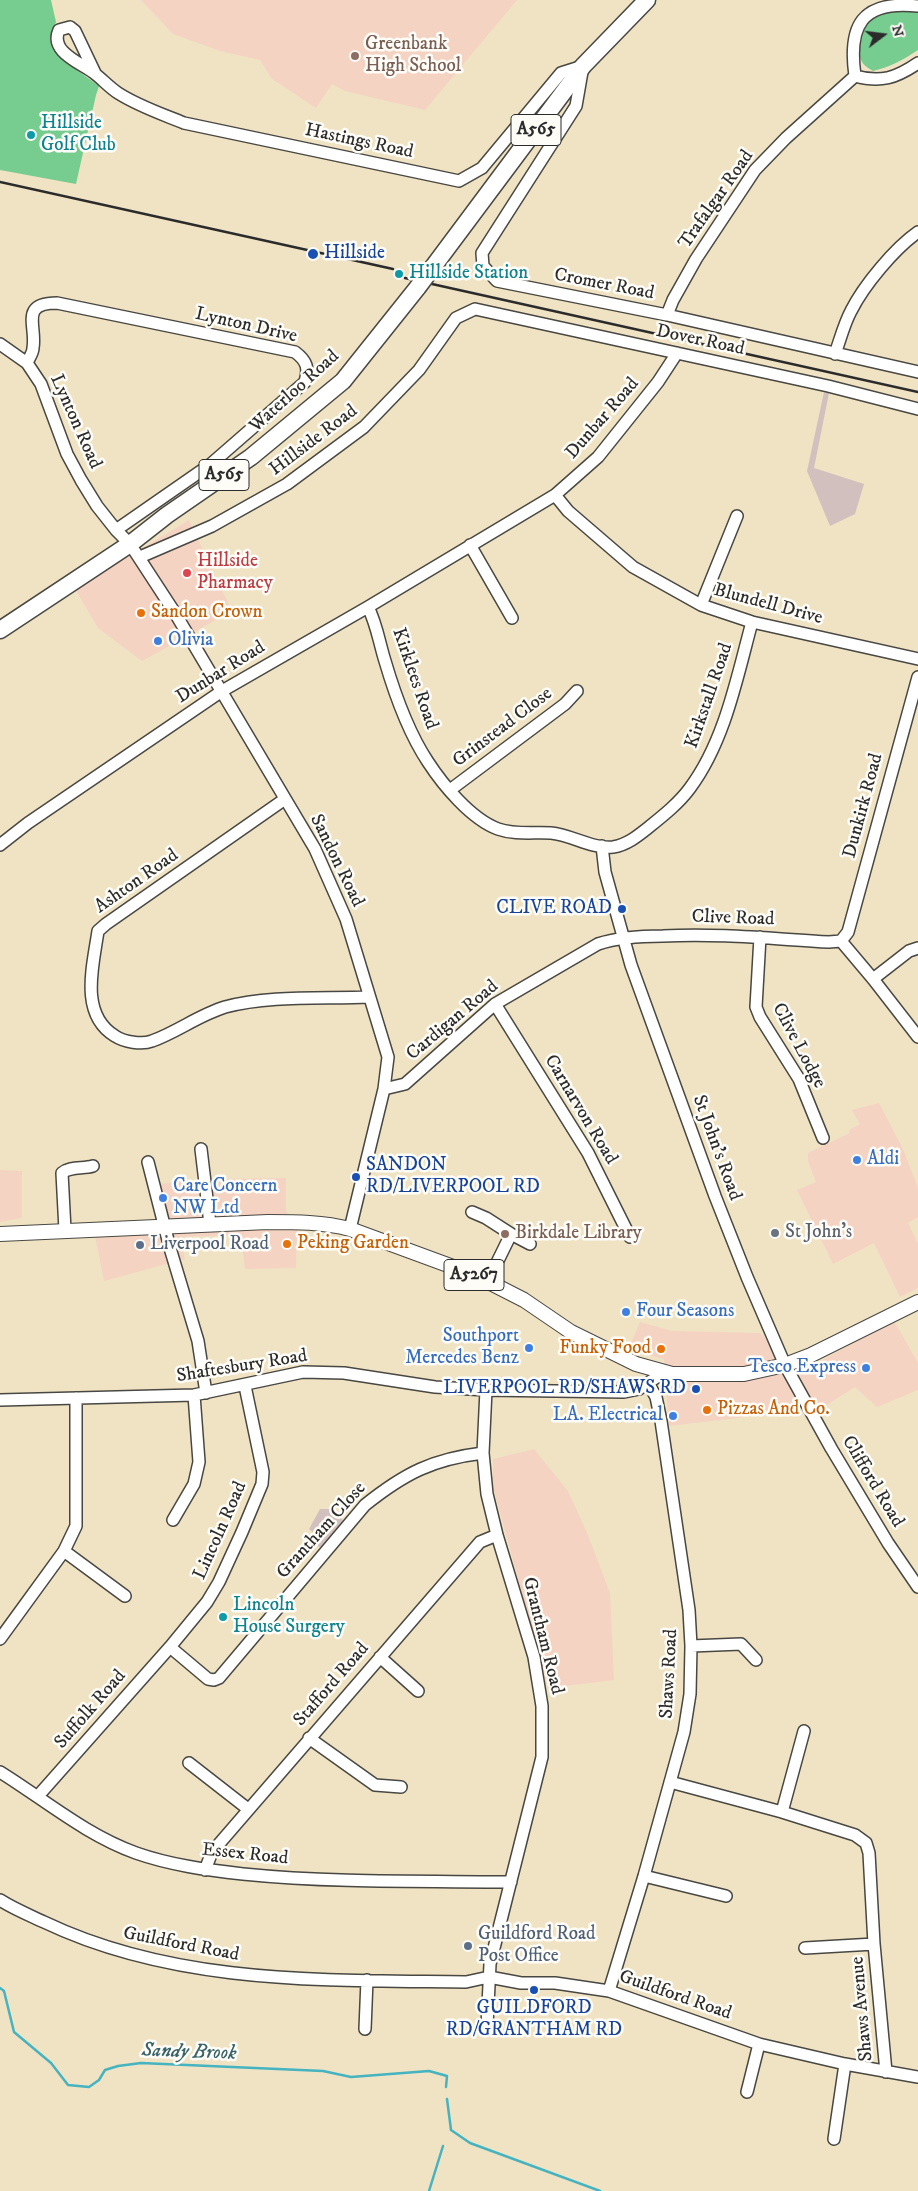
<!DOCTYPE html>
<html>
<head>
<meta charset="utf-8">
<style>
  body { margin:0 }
  #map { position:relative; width:918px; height:2191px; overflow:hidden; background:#efe3c4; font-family:"IM FELL DW Pica",serif }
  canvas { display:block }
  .north { position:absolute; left:858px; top:10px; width:50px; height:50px; -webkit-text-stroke:4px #fdfcf7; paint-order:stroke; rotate:75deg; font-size:14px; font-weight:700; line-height:20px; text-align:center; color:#2b2b2b }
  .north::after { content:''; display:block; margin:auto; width:18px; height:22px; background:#2b2b2b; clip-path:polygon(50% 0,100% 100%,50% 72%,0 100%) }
</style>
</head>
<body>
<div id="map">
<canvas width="918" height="2191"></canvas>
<div class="north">N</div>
</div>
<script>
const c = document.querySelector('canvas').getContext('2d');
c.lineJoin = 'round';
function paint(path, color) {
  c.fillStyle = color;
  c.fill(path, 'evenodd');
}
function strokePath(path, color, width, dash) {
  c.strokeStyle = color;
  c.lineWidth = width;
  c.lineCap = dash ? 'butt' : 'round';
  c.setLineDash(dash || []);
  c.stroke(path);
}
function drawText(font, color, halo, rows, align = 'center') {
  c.font = font + ' "IM FELL DW Pica",serif';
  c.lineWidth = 5;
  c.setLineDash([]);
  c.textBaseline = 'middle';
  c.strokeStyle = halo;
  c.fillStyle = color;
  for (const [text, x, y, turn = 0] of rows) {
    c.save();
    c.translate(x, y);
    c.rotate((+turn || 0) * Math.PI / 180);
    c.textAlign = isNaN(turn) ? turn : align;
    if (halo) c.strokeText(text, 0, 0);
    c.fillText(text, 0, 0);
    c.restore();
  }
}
const built = new Path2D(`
  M141,0H517L425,110L345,91L332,84L316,108L272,79L260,60L220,51L173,34Z
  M189,520L232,611L142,661L98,628L75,589Z
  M879,1103L903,1149L918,1188V1217L908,1223L918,1244V1288L900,1297L874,1243L833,1264L797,1190L816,1182L808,1161V1153L850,1133L849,1130L860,1124L852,1110Z
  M0,1170L22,1171V1218L0,1222Z
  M286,1178V1211L297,1227L296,1268L245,1269L241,1235L179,1237L185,1259L104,1281L95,1236L159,1231L149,1185L212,1179Z
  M894,1321L918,1363V1390L877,1407L855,1387L825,1406L796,1405L737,1418L669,1426L664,1359L628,1350L640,1322L672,1331L760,1333L800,1372Z
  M534,1449L568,1491L588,1535L610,1593L614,1680L548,1688L493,1487V1459Z`);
const industrial = new Path2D(`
  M824,392L829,393L814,468L864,484L855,514L830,526L807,471Z
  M320,1509H332L346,1523L321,1549L315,1543L319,1538L309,1529Z`);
const green = new Path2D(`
  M0,0H51L56,22L50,39L63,60L99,86L96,95L76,184L0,170Z
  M905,8L918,12V50C903,60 890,67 873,71C868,68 863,65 861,60C857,49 863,27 871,18C880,9 893,9 905,8Z`);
const stream = new Path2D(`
  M0,1988L4,1991L14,2032L51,2063L68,2085L89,2087L99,2080L105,2070L118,2066L141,2063L323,2071L351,2077L429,2071L447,2076L446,2087
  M447,2099L451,2130L470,2143L600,2191
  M429,2191L443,2146`);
const minor = new Path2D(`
  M918,6C861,0 848,26 855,76C881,83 896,78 918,63
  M95,73L75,31L70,27L59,30C49,52 81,63 94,73C102,79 109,87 118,93C138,106 162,114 184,123L459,181L482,168L561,73L583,66L576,106L482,253L483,266L497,281L667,315L918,372
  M667,315L673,300L696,259L755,170L786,138L855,76
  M0,344L27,363L41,384L67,454L81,480L97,506L116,530L130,544L175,613L315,849L346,919L388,1057L384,1089L350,1229
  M835,354C840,340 844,324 851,311C864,285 895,248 918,232
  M27,363C29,358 33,353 33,348C37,326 19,303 57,303L295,352C307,361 309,368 305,382L211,464L116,530
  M555,495L568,511L633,567L701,605L752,622L918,659
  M470,545L512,618
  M140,557L212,526L287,484L364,427L419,370L456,318L475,309L828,386L918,409
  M701,605L737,516
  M368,607C377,625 379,642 385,661C395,695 408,732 428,762C443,785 471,819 498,829C515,835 533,832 551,833C572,835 592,849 613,847C627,845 639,835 649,827C664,815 679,803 690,788C725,741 737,677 752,622
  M450,790L565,704L577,691
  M285,799L106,924L98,931C93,966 79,1014 115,1036C124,1042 142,1045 152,1041C177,1032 199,1015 225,1007C269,995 323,999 369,997
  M0,845L28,823L222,691L368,607L555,495L598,457L658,382L677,353
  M602,846L605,872L631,965L715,1196L747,1277L785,1365L831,1448L888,1543L918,1587
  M760,937L756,1007L760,1017L799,1079L823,1138
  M841,941L848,932L918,677
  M841,941L873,979L918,1037
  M873,979L909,951L918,948
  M495,1004L588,1153L630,1237
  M384,1089L405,1084L495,1004L598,944C619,937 641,936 663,936C718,933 774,939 829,942L841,941
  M201,1149L210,1224
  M148,1162L170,1248L198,1341L206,1393
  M472,1212L486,1218L511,1234L488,1281
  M65,1230L62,1173C70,1166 83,1169 93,1166
  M511,1234L530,1244
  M486,1390L483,1453L487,1494L497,1535L534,1657L542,1706V1757L490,1964L487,2026
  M0,1400L194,1395L303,1372L344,1373L435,1387L486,1390L624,1392L639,1389L663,1373
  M173,1520L194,1484L199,1462L194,1395
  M64,1551L125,1596
  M0,1639L64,1551L76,1526V1398
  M691,1646L741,1644L756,1660
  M170,1647L208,1679L214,1680L219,1678L365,1505C405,1473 433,1459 483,1453
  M380,1657L418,1691
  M309,1738L375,1785L401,1787
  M189,1763L248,1809
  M0,1772C45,1800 86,1835 136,1853C170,1865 207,1870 243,1874C332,1883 422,1881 511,1882
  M670,1782L782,1812L855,1835L866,1843L869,1853L874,1944L886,2072
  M38,1796L170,1647L207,1602L219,1582L242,1532L262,1484L263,1472L245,1386
  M782,1812L804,1731
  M205,1870L212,1852L480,1542L497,1535
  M644,1876L726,1896
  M0,1900C14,1909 29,1915 44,1922C176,1985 324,1980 466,1982L489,1977L521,1983H555L609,1991L759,2044L845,2064L918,2077
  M805,1948L874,1944
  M609,1991L644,1876L684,1732L690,1694L691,1646L689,1610L661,1421L656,1397L648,1383
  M365,2029L367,1980
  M747,2092L759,2044
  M834,2139L845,2064`);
const major = new Path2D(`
  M0,1234L268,1222C296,1222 323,1222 350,1229L475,1275L524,1300L571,1332L636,1364L672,1374H744L785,1365L811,1355L918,1302`);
const highway = new Path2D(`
  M433,267L583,66L647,0
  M0,630L130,544L167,515L251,457L343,381L418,287`);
const rail = new Path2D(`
  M0,182L393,269
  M405,278L918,392`);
const highwayBridge = new Path2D(`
  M418,287L433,267`);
const markers = [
  [355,56,5,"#8d6e63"],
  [31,135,5,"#0f9aa8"],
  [313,254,6,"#1a4fb4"],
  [399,274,5,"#0f9aa8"],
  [187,573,5,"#e0444e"],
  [141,613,5,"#e8710a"],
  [158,641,5,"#3f7fe0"],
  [622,909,5,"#1a4fb4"],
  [857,1160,5,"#3f7fe0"],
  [356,1177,5,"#1a4fb4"],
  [163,1198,5,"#3f7fe0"],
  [775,1233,5,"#6b7280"],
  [505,1234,5,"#8d6e63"],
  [287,1244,5,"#e8710a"],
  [140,1245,5,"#5c6f8a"],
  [626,1312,5,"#3f7fe0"],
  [529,1348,5,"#3f7fe0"],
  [661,1349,5,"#e8710a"],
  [866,1368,5,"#3f7fe0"],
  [696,1389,5,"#1a4fb4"],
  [707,1410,5,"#e8710a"],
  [673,1416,5,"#3f7fe0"],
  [223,1617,5,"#0f9aa8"],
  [468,1946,5,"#5c6f8a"],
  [534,1990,5,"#1a4fb4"]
];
const shields = [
  [536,130,50],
  [224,475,50],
  [474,1275,60]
];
const shieldNames = [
  ["A565",536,130],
  ["A565",224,475],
  ["A5267",474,1275]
];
const educationNames = [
  ["Greenbank",365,45],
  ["High School",365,67],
  ["Birkdale Library",515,1234]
];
const cultureNames = [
  ["Hillside",41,124],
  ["Golf Club",41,146],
  ["Hillside Station",409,274],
  ["Lincoln",233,1606],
  ["House Surgery",233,1628]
];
const streetNames = [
  ["Hastings Road",359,142,12],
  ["Trafalgar Road",717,200,-55],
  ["Cromer Road",604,285,11],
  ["Lynton Drive",246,326,13],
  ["Dover Road",700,341,12],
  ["Waterloo Road",295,392,-42],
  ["Dunbar Road",603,419,-49],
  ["Lynton Road",75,422,66],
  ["Hillside Road",314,441,-37],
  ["Blundell Drive",768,605,15],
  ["Dunbar Road",221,673,-32],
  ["Kirklees Road",414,679,71],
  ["Kirkstall Road",710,696,-71],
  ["Grinstead Close",503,728,-37],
  ["Dunkirk Road",864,806,-75],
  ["Sandon Road",336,861,64],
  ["Ashton Road",137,882,-35],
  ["Clive Road",733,919,2],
  ["Cardigan Road",453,1021,-40],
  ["Clive Lodge",798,1046,62],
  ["Carnarvon Road",580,1110,59],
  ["St John's Road",716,1148,70],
  ["Shaftesbury Road",242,1367,-9],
  ["Clifford Road",872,1482,59],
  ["Lincoln Road",221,1531,-66],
  ["Grantham Close",322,1531,-48],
  ["Grantham Road",542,1636,76],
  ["Shaws Road",670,1674,-87],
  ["Stafford Road",332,1685,-49],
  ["Suffolk Road",91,1710,-49],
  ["Essex Road",245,1855,6],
  ["Guildford Road",181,1945,11],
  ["Guildford Road",675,1996,19],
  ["Shaws Avenue",863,2009,-95]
];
const transitNames = [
  ["Hillside",324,254],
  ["CLIVE ROAD",612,909,"right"],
  ["SANDON",366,1166],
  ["RD/LIVERPOOL RD",366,1188],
  ["LIVERPOOL RD/SHAWS RD",686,1389,"right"],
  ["GUILDFORD",534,2009,"center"],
  ["RD/GRANTHAM RD",534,2031,"center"]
];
const healthNames = [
  ["Hillside",197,562],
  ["Pharmacy",197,584]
];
const foodNames = [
  ["Sandon Crown",151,613],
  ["Peking Garden",297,1244],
  ["Funky Food",651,1349,"right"],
  ["Pizzas And Co.",717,1410]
];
const shopNames = [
  ["Olivia",168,641],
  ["Aldi",867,1160],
  ["Care Concern",173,1187],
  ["NW Ltd",173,1209],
  ["Four Seasons",636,1312],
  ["Southport",519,1337,"right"],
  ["Mercedes Benz",519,1359,"right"],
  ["Tesco Express",856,1368,"right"],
  ["LA. Electrical",663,1416,"right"]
];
const worshipNames = [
  ["St John's",785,1233]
];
const serviceNames = [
  ["Liverpool Road",150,1245],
  ["Guildford Road",478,1935],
  ["Post Office",478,1957]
];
const waterNames = [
  ["Sandy Brook",189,2053,2]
];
paint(built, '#f5d3c2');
paint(industrial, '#d1c0bd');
paint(green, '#77cc90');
strokePath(stream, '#45b3c0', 2.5);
strokePath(minor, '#484742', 14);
strokePath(major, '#484742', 16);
strokePath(highway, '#484742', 19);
strokePath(minor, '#fff', 11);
strokePath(major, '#fff', 14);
strokePath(highway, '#fff', 16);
strokePath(rail, '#2b2b2b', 2.5);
strokePath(highwayBridge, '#484742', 19, []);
strokePath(highwayBridge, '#fff', 16);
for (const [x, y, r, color] of markers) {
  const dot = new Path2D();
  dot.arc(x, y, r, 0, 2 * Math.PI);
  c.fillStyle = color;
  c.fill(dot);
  strokePath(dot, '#fdfcf7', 2);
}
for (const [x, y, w] of shields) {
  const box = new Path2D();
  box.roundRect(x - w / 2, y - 15.5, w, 31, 4);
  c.fillStyle = '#fdfcf7';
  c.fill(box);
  strokePath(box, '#2b2b2b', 1);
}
drawText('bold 18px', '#2b2b2b', null, shieldNames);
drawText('19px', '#785e54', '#fdfcf7', educationNames, 'left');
drawText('19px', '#0d838f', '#fdfcf7', cultureNames, 'left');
drawText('19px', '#2b2b2b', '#fdfcf7', streetNames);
drawText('19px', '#164399', '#fdfcf7', transitNames, 'left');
drawText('19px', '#be3a42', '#fdfcf7', healthNames, 'left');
drawText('19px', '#c56008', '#fdfcf7', foodNames, 'left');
drawText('19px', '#366cbe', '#fdfcf7', shopNames, 'left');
drawText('19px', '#5b616d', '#fdfcf7', worshipNames, 'left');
drawText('19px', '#4e5e75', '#fdfcf7', serviceNames, 'left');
drawText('italic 20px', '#356167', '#fdfcf7', waterNames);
</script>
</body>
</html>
